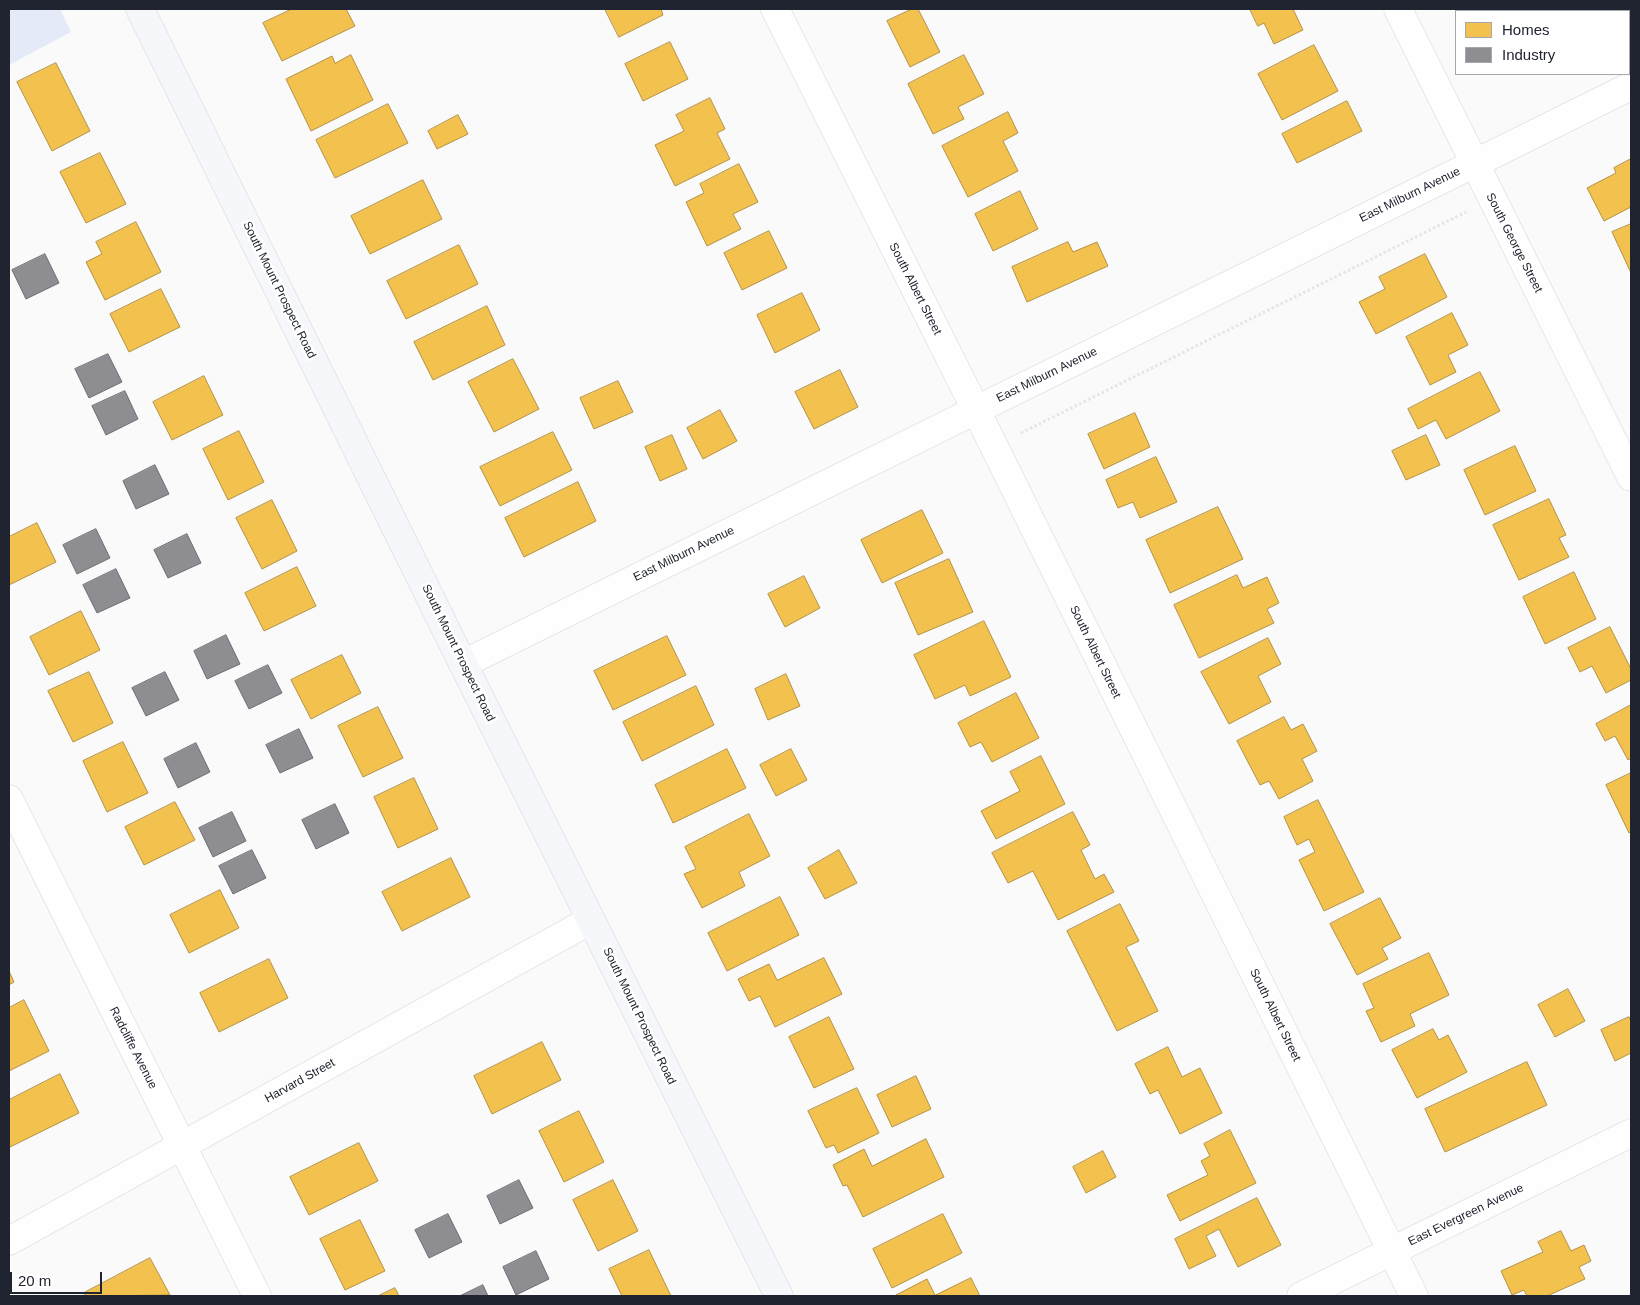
<!DOCTYPE html>
<html>
<head>
<meta charset="utf-8">
<style>
  body { margin:0 }
  #map { position:relative; width:1640px; height:1305px; overflow:hidden; background:#fafafa; font-family:Helvetica,sans-serif }
  canvas { display:block }
  .frame { position:absolute; inset:0; border:10px solid #202430; pointer-events:none }
  .legend { position:absolute; left:1455px; top:10px; width:175px; height:65px; box-sizing:border-box; background:#fff; border:1px solid #a6a7ac; margin:0; padding:6px 9px; list-style:none; font-size:15px; color:#202430 }
  .legend li { display:flex; align-items:center; gap:10px; height:25px }
  .legend b { width:25px; border:1px solid #a6a7ac }
  .scale { position:absolute; left:10px; top:1272px; width:92px; height:22px; box-sizing:border-box; border:2px solid #202430; border-top:0; padding-left:6px; font-size:15px; line-height:18px; white-space:nowrap; color:#202430; -webkit-text-stroke:4px #fff; paint-order:stroke }
</style>
</head>
<body>
<div id="map">
<canvas width="1640" height="1305"></canvas>
<div class="frame"></div>
<ul class="legend">
<li><b style="height:14px;background:#f2c14e"></b>Homes</li>
<li><b style="height:14px;background:#8d8d92"></b>Industry</li>
</ul>
<div class="scale">20 m</div>
</div>
<script>
const c = document.querySelector('canvas').getContext('2d');
c.lineJoin = 'round';
function paint(path, color) {
  c.fillStyle = color;
  c.fill(path, 'evenodd');
}
function strokePath(path, color, width, dash) {
  c.strokeStyle = color;
  c.lineWidth = width;
  c.lineCap = dash ? 'butt' : 'round';
  c.setLineDash(dash || []);
  c.stroke(path);
}
function drawText(font, color, halo, rows, align = 'center') {
  c.font = font + ' Helvetica,sans-serif';
  c.lineWidth = 5;
  c.setLineDash([]);
  c.textBaseline = 'middle';
  c.strokeStyle = halo;
  c.fillStyle = color;
  for (const [text, x, y, turn = 0] of rows) {
    c.save();
    c.translate(x, y);
    c.rotate((+turn || 0) * Math.PI / 180);
    c.textAlign = isNaN(turn) ? turn : align;
    if (halo) c.strokeText(text, 0, 0);
    c.fillText(text, 0, 0);
    c.restore();
  }
}
const green = new Path2D(`
  M9,9H60L71,32L9,65Z`);
const homes = new Path2D(`
  M292,9H346L355,26L282,61L263,23Z
  M605,9H661L663,15L619,37Z
  M912,9H918L940,52L910,67L887,21Z
  M1250,9H1293L1303,30L1274,44L1264,23L1258,26Z
  M1527,9H1626L1627,11H1521Z
  M1629,15L1631,20V27L1629,29Z
  M670,42L688,79L643,101L625,64Z
  M1314,45L1338,91L1282,120L1258,74Z
  M351,55L373,100L311,131L286,79L332,56L335,63Z
  M964,55L984,94L958,107L964,119L933,134L908,84Z
  M56,63L90,131L52,151L17,82Z
  M710,98L725,129L717,133L730,159L675,186L655,145L684,131L676,115Z
  M1347,101L1362,131L1297,163L1282,134Z
  M388,104L408,143L335,178L316,140Z
  M1008,112L1018,133L1003,141L1018,171L968,197L942,146Z
  M458,115L468,134L437,149L428,131Z
  M100,153L126,204L86,223L60,172Z
  M1631,159V207L1604,221L1587,188L1616,173L1614,168Z
  M739,164L758,202L733,214L741,229L707,246L686,202L704,193L700,184Z
  M423,180L442,219L370,254L351,216Z
  M1020,191L1038,229L993,251L975,214Z
  M136,222L161,272L105,300L86,262L102,254L96,242Z
  M1631,224V273L1612,232Z
  M769,231L787,268L742,290L724,253Z
  M1068,242L1073,252L1097,242L1108,266L1027,302L1012,267Z
  M459,245L478,284L406,319L387,281Z
  M1425,254L1447,297L1376,334L1359,302L1385,289L1379,277Z
  M161,289L180,327L129,352L110,314Z
  M802,293L820,330L775,353L757,315Z
  M487,306L505,345L433,380L414,342Z
  M1452,313L1468,345L1448,355L1456,372L1430,385L1406,337Z
  M513,359L539,409L494,432L468,382Z
  M840,370L858,407L814,429L795,392Z
  M1480,372L1500,411L1446,439L1436,420L1418,429L1408,409Z
  M204,376L223,415L172,440L153,402Z
  M618,381L633,412L594,429L580,398Z
  M720,410L737,441L703,459L687,428Z
  M1135,413L1150,447L1104,469L1088,434Z
  M239,431L264,482L228,500L203,449Z
  M553,432L572,470L500,506L480,467Z
  M672,435L687,469L660,481L645,447Z
  M1426,435L1440,465L1406,480L1392,451Z
  M1515,446L1536,491L1485,515L1464,470Z
  M1156,457L1177,502L1140,518L1133,502L1118,508L1106,480Z
  M578,482L596,521L524,557L505,518Z
  M1549,499L1566,535L1559,538L1569,557L1519,580L1493,525Z
  M272,500L297,551L262,569L236,518Z
  M1218,507L1243,559L1170,593L1146,540Z
  M922,510L943,553L882,583L861,540Z
  M37,523L56,562L9,585V537Z
  M949,559L973,612L918,635L895,583Z
  M297,567L316,606L264,631L245,593Z
  M1574,572L1596,619L1545,644L1523,597Z
  M1237,575L1243,588L1267,577L1279,603L1267,609L1274,623L1199,658L1174,605Z
  M804,576L820,608L785,627L768,594Z
  M81,611L100,650L49,675L30,637Z
  M984,621L1011,677L970,696L965,685L935,699L914,655Z
  M1610,627L1631,669V680L1606,693L1592,666L1580,672L1568,648Z
  M667,636L686,675L613,710L594,671Z
  M1268,638L1281,664L1258,676L1271,702L1229,724L1201,672Z
  M342,655L361,693L311,719L291,680Z
  M89,672L113,723L73,742L48,691Z
  M786,674L800,706L768,720L755,689Z
  M696,686L714,725L642,761L623,722Z
  M1016,693L1039,738L992,762L981,742L970,747L958,723Z
  M1631,705V758L1628,760L1615,736L1605,741L1596,724Z
  M378,707L403,758L363,777L338,726Z
  M1284,717L1291,730L1303,724L1317,751L1302,759L1313,781L1279,799L1269,781L1260,785L1237,741Z
  M123,742L148,793L107,812L83,761Z
  M727,749L746,788L673,823L655,785Z
  M791,749L807,780L776,796L760,765Z
  M1041,756L1065,804L996,839L981,811L1020,791L1010,772Z
  M1631,773V832L1629,833L1606,785Z
  M414,778L438,829L398,848L374,797Z
  M1318,800L1364,892L1324,911L1299,860L1315,852L1309,839L1297,845L1284,817Z
  M175,802L195,840L144,865L125,827Z
  M1073,812L1090,845L1081,850L1095,879L1104,874L1114,892L1058,920L1033,871L1008,883L992,853Z
  M749,814L770,856L739,872L745,886L702,908L684,874L696,869L685,847Z
  M839,850L857,883L825,899L808,868Z
  M451,858L470,897L402,931L382,892Z
  M220,890L239,928L189,953L170,915Z
  M780,897L799,935L727,971L708,933Z
  M1380,898L1401,938L1382,948L1388,959L1357,975L1330,924Z
  M1120,904L1139,941L1126,947L1158,1011L1117,1031L1067,931Z
  M1429,953L1449,995L1410,1014L1415,1026L1381,1042L1366,1011L1374,1008L1363,984Z
  M824,958L842,994L775,1027L760,996L749,1001L738,979L769,964L777,980Z
  M269,959L288,998L219,1032L200,993Z
  M9,971L14,982L9,985Z
  M1568,989L1585,1021L1555,1037L1538,1005Z
  M24,1000L49,1051L9,1071V1008Z
  M829,1017L854,1069L814,1088L789,1037Z
  M1629,1017L1631,1021V1053L1615,1061L1601,1030Z
  M1433,1029L1439,1040L1448,1035L1467,1072L1417,1098L1392,1050Z
  M542,1042L561,1080L492,1114L474,1076Z
  M1168,1047L1182,1077L1200,1068L1222,1113L1180,1134L1158,1090L1150,1094L1135,1064Z
  M1527,1062L1547,1105L1445,1152L1425,1109Z
  M60,1074L79,1113L10,1147L9,1143V1100Z
  M916,1076L931,1109L892,1127L877,1095Z
  M857,1088L879,1133L838,1153L834,1145L826,1148L808,1111Z
  M579,1111L604,1162L564,1182L539,1131Z
  M1230,1130L1256,1183L1180,1221L1167,1195L1208,1175L1201,1161L1210,1156L1204,1144Z
  M926,1139L944,1177L863,1217L847,1185L843,1186L833,1165L864,1149L872,1166Z
  M359,1143L378,1181L309,1215L290,1177Z
  M1103,1151L1116,1177L1086,1193L1073,1167Z
  M613,1180L638,1231L598,1251L573,1200Z
  M1257,1198L1281,1245L1238,1267L1219,1229L1206,1236L1216,1256L1189,1269L1175,1239Z
  M943,1214L962,1253L892,1288L873,1249Z
  M360,1220L385,1271L345,1290L320,1239Z
  M1561,1231L1571,1251L1584,1245L1591,1261L1579,1267L1585,1279L1547,1296H1527L1524,1290L1512,1295L1501,1271L1543,1252L1538,1242Z
  M649,1250L671,1296H622L609,1269Z
  M150,1258L170,1295L86,1296L84,1293Z
  M971,1278L980,1296H897L896,1295L927,1279L935,1295Z
  M395,1288L399,1296H378Z`);
const industry = new Path2D(`
  M45,254L59,283L26,299L12,270Z
  M108,354L122,382L89,398L75,369Z
  M125,391L138,419L106,435L92,406Z
  M155,465L169,494L136,509L123,481Z
  M96,529L110,558L77,574L63,545Z
  M187,534L201,563L168,578L154,550Z
  M116,569L130,598L97,613L83,585Z
  M226,635L240,664L207,679L194,651Z
  M268,665L282,693L249,709L235,681Z
  M165,672L179,700L146,716L132,688Z
  M299,729L313,758L280,773L266,745Z
  M196,743L210,772L178,788L164,759Z
  M335,804L349,833L316,849L302,820Z
  M232,812L246,841L213,857L199,828Z
  M252,850L266,878L233,894L219,866Z
  M519,1180L533,1208L500,1224L487,1196Z
  M448,1214L462,1242L429,1258L415,1230Z
  M536,1251L549,1279L516,1295L503,1267Z
  M483,1285L488,1296H460Z`);
const path = new Path2D(`
  M1021,433L1466,212`);
const minor = new Path2D(`
  M775,9L976,410L1414,1296
  M1398,9L1631,477
  M463,664L1631,86
  M9,799L257,1296
  M9,1241L591,920
  M1301,1296L1631,1133`);
const secondary = new Path2D(`
  M140,9L463,664L779,1296`);
const streetNames = [
  ["East Milburn Avenue",1410,195,-26],
  ["South George Street",1514,243,63],
  ["South Albert Street",915,289,63],
  ["South Mount Prospect Road",279,290,64],
  ["East Milburn Avenue",1047,375,-26],
  ["East Milburn Avenue",684,554,-26],
  ["South Albert Street",1095,652,64],
  ["South Mount Prospect Road",458,653,64],
  ["South Albert Street",1275,1015,64],
  ["South Mount Prospect Road",639,1016,64],
  ["Radcliffe Avenue",133,1048,63],
  ["Harvard Street",300,1081,-29],
  ["East Evergreen Avenue",1466,1215,-26]
];
paint(green, '#e5eaf9');
paint(homes, '#f2c14e');
strokePath(homes, '#b39245', 1);
paint(industry, '#8d8d92');
strokePath(industry, '#6c6e75', 1);
strokePath(minor, '#d4d6dc', 29);
strokePath(secondary, '#d4d6dc', 29);
strokePath(path, '#e5e5e5', 3, [2.5, 2.5]);
strokePath(minor, '#fefefe', 28);
strokePath(secondary, '#f6f7fa', 28);
drawText('12px', '#202430', '#fff', streetNames);
</script>
</body>
</html>
